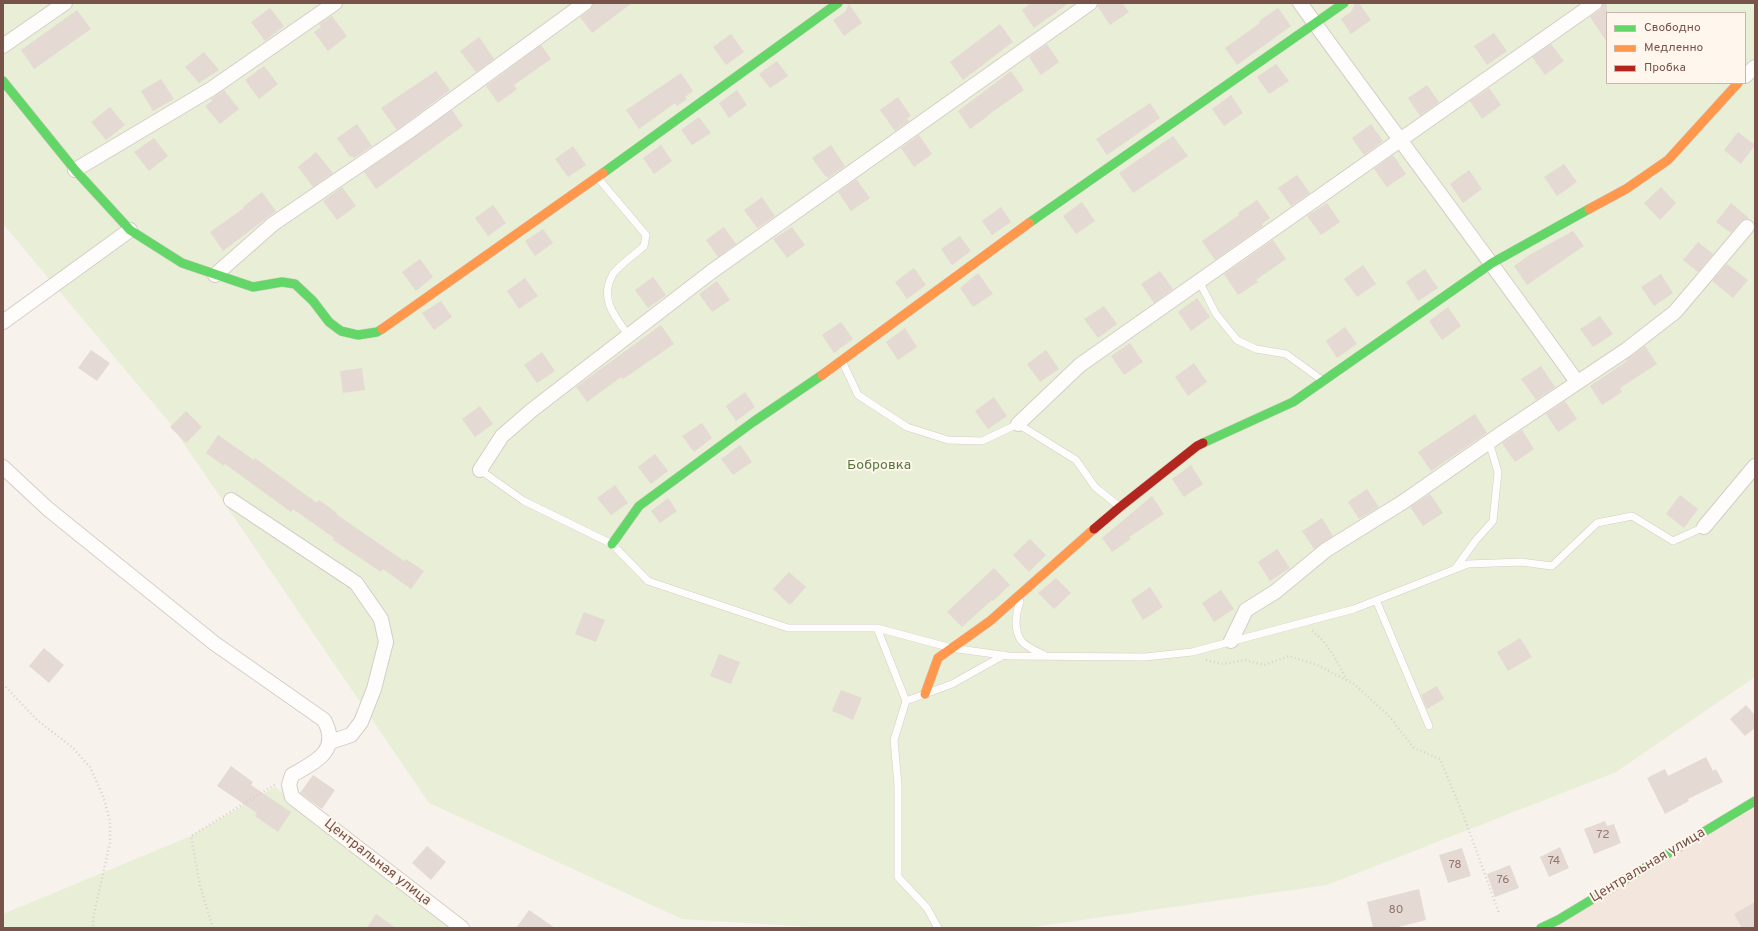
<!DOCTYPE html>
<html>
<head>
<meta charset="utf-8">
<style>
  body { margin:0 }
  #map { position:relative; width:1758px; height:931px; overflow:hidden; background:#f8f2ec; font-family:Overpass,sans-serif }
  canvas { display:block }
  .frame { position:absolute; inset:0; border:4px solid #78534a; pointer-events:none }
  .legend { position:absolute; left:1606px; top:12px; width:140px; height:72px; box-sizing:border-box; background:#fff6ee; border:1px solid #c9b5ac; margin:0; padding:5px 7px; list-style:none; font-size:12px; color:#78534a }
  .legend li { display:flex; align-items:center; gap:8px; height:20px }
  .legend b { width:20px; border:1px solid #c9b5ac }
</style>
</head>
<body>
<div id="map">
<canvas width="1758" height="931"></canvas>
<div class="frame"></div>
<ul class="legend">
<li><b style="height:5px;background:#63d668"></b>Свободно</li>
<li><b style="height:5px;background:#ff974d"></b>Медленно</li>
<li><b style="height:5px;background:#b3261e"></b>Пробка</li>
</ul>
</div>
<script>
const c = document.querySelector('canvas').getContext('2d');
c.lineJoin = 'round';
function paint(path, color) {
  c.fillStyle = color;
  c.fill(path, 'evenodd');
}
function strokePath(path, color, width, dash) {
  c.strokeStyle = color;
  c.lineWidth = width;
  c.lineCap = dash ? 'butt' : 'round';
  c.setLineDash(dash || []);
  c.stroke(path);
}
function drawText(font, color, halo, rows, align = 'center') {
  c.font = font + ' Overpass,sans-serif';
  c.lineWidth = 4;
  c.setLineDash([]);
  c.textBaseline = 'middle';
  c.strokeStyle = halo;
  c.fillStyle = color;
  for (const [text, x, y, turn = 0] of rows) {
    c.save();
    c.translate(x, y);
    c.rotate((+turn || 0) * Math.PI / 180);
    c.textAlign = isNaN(turn) ? turn : align;
    if (halo) c.strokeText(text, 0, 0);
    c.fillText(text, 0, 0);
    c.restore();
  }
}
const residential = new Path2D(`
  M1755,808V928H1538Z`);
const green = new Path2D(`
  M3,3H1755V677L1616,772L1327,885L1026,928H827L682,919L429,803L169,422L3,224ZM1607,13H1745V83H1607Z
  M275,787L462,928H3V914L191,836Z`);
const building = new Path2D(`
  M593,3H632L592,33L580,17L590,10Z
  M1031,3H1069L1034,28L1022,10Z
  M1098,3H1122L1129,12L1110,25L1098,7Z
  M1359,3L1371,20L1351,34L1341,19L1351,12L1355,4Z
  M1603,3H1607V42L1590,17L1600,10Z
  M849,4L862,23L844,36L833,20L845,12Z
  M270,8L284,26L265,41L251,22Z
  M1278,8L1291,26L1237,65L1225,48L1260,23L1259,21Z
  M77,10L91,29L34,69L21,50Z
  M332,16L347,36L328,51L314,32L321,27L319,24Z
  M1000,24L1013,42L963,80L950,62Z
  M1494,33L1507,51L1487,65L1474,46Z
  M731,34L744,52L726,65L713,47Z
  M479,37L494,59L476,72L460,51Z
  M1047,44L1059,62L1041,75L1029,57Z
  M1551,44L1564,61L1545,75L1532,57Z
  M541,45L551,59L514,85L517,89L498,103L486,86Z
  M204,52L219,70L199,83L185,67Z
  M777,61L788,76L770,88L759,74Z
  M1276,64L1289,81L1269,94L1257,77Z
  M264,66L278,84L259,99L245,80Z
  M436,71L450,90L397,130L381,108Z
  M1011,71L1024,90L988,115V116L970,129L958,111Z
  M681,73L693,91L685,97L687,99L677,106L675,103L639,129L626,110Z
  M161,79L174,99L153,111L141,91Z
  M1427,85L1439,102L1420,116L1408,98Z
  M1489,88L1501,105L1482,119L1470,101Z
  M224,90L239,109L220,124L205,106L212,101L211,99Z
  M737,90L747,105L729,118L719,103Z
  M1231,95L1243,113L1224,126L1212,109Z
  M898,97L911,116L907,118L909,121L895,131L880,110Z
  M1150,103L1160,118L1107,155L1096,139Z
  M110,107L125,125L106,140L91,122Z
  M452,110L463,126L376,189L364,172Z
  M699,117L711,133L692,145L681,130Z
  M357,124L372,146L354,158L352,156L350,157L337,138Z
  M1371,124L1383,141L1364,155L1352,138Z
  M1738,132L1755,145L1741,164L1724,150Z
  M919,135L932,154L914,167L901,148Z
  M1173,136L1188,156L1133,193L1119,173Z
  M154,138L168,156L149,171L134,152Z
  M661,145L672,161L654,174L643,158Z
  M831,145L845,166L828,178L827,176H825L812,158Z
  M573,146L586,165L568,177L555,159Z
  M316,152L333,173L313,187L298,167Z
  M1393,155L1406,174L1387,187L1374,169Z
  M1564,164L1577,182L1557,196L1544,177Z
  M1469,170L1482,189L1463,203L1450,184Z
  M1297,175L1310,193L1291,206L1278,188Z
  M855,180H857L870,198L851,211L838,192Z
  M342,187L356,206L337,220L323,201Z
  M1661,187L1676,203L1660,220L1644,203Z
  M262,192L276,211L223,251L210,232L244,208L243,207Z
  M762,197L775,216L757,228L744,210Z
  M1257,200L1270,218L1262,224L1263,226L1215,260L1202,241L1239,215L1238,213Z
  M1082,202L1095,221L1076,234L1063,216Z
  M1327,203L1340,222L1321,235L1307,216Z
  M1731,203L1749,218L1741,221L1731,233L1716,222Z
  M493,205L506,223L488,236L475,218Z
  M1001,207L1011,222L992,235L982,221Z
  M724,227L736,244L718,257L706,240Z
  M792,227L805,245L787,258L773,239Z
  M543,229L553,243L535,256L525,241Z
  M1573,231L1584,246L1527,285L1514,266L1531,254Z
  M960,236L971,251L952,265L941,249Z
  M1273,240L1286,259L1256,280L1258,282L1238,295L1224,274Z
  M1698,242L1713,254L1698,272L1683,260Z
  M420,259L433,277L416,291L402,272Z
  M1727,264L1748,280L1733,298L1712,281Z
  M1363,265L1376,284L1357,297L1344,279Z
  M914,268L926,285L907,299L895,282Z
  M1425,269L1438,288L1418,301L1406,282Z
  M1160,271L1173,289L1154,303L1141,284Z
  M978,273L993,294L973,307L960,288Z
  M1661,274L1673,293L1654,306L1641,287Z
  M653,277L666,295L648,308L635,290Z
  M525,278L538,296L519,309L507,291Z
  M717,281L730,300L712,312L699,294Z
  M1197,298L1210,317L1191,331L1178,312Z
  M441,301L452,317L434,330L422,313Z
  M1104,306L1117,324L1098,338L1084,319Z
  M1448,307L1461,326L1442,340L1429,321Z
  M1600,316L1613,334L1593,347L1580,329Z
  M841,322L853,339L834,353L822,335Z
  M661,325L674,344L623,379L621,377L587,402L576,387Z
  M1345,327L1357,344L1337,358L1326,341Z
  M905,328L917,347L898,360L886,342Z
  M1130,343L1143,362L1124,375L1111,356Z
  M1645,346L1657,364L1620,388L1622,392L1602,405L1590,386L1627,361L1626,360Z
  M91,350L110,363L97,381L78,368Z
  M1046,350L1059,369L1040,382L1027,364Z
  M542,352L555,371L537,383L524,365Z
  M1194,363L1207,382L1188,396L1175,377Z
  M1541,366L1555,387L1536,400L1521,379Z
  M362,368L365,390L343,393L340,371Z
  M745,392L755,407L736,421L726,406Z
  M994,397L1007,416L988,429L975,411Z
  M1565,401L1577,419L1558,432L1546,414Z
  M480,406L493,424L475,437L462,419Z
  M186,411L202,427L186,443L170,427Z
  M1475,414L1487,433L1431,471L1418,452Z
  M702,423L712,438L694,452L682,436Z
  M1522,430L1534,449L1515,462L1502,443Z
  M218,435L254,460L255,458L317,503L319,500L337,513L336,514L404,561L406,559L424,571L411,589L383,569L381,572L333,540L334,538L293,509L291,512L225,464L224,466L206,453Z
  M740,445L752,462L733,475L721,459Z
  M655,454L668,471L651,484L638,467Z
  M1191,465L1203,484L1184,497L1172,479Z
  M615,485L628,503L611,515L597,498Z
  M1367,489L1379,507L1359,519L1348,502Z
  M1430,494L1443,513L1423,526L1410,507Z
  M1680,495L1698,509L1684,528L1666,514Z
  M1152,496L1164,514L1129,537L1131,539L1112,552L1102,538Z
  M668,498L677,511L660,523L651,511Z
  M1322,518L1333,536L1314,549L1302,531Z
  M1030,539L1046,555L1029,572L1013,555Z
  M1277,549L1290,568L1270,581L1258,562Z
  M994,568L1010,585L993,601L992,600L962,627L947,612Z
  M789,572L806,587L790,605L773,589Z
  M1056,578L1071,593L1054,609L1038,593Z
  M1150,587L1163,607L1143,620L1131,600Z
  M1221,590L1234,609L1214,622L1202,603Z
  M584,612L605,620L596,642L575,634Z
  M1520,638L1532,657L1508,671L1497,652Z
  M44,648L64,665L49,683L29,666Z
  M719,654L740,662L731,684L710,676Z
  M1437,686L1444,699L1427,709L1421,695Z
  M841,690L862,698L853,720L832,711Z
  M1746,705L1755,715V728L1745,736L1730,719Z
  M1706,757L1713,771L1716,769L1723,782L1688,799L1689,801L1665,814L1647,778L1665,769L1668,776Z
  M231,766L253,782L251,785L291,812L278,832L255,816L257,813L217,786Z
  M313,775L335,790L322,809L300,793Z
  M1605,821L1607,826L1614,824L1621,843L1594,854L1584,829Z
  M427,846L446,862L431,880L412,863Z
  M1560,847L1569,868L1549,877L1540,857Z
  M1462,848L1471,876L1448,883L1439,855Z
  M1510,865L1519,888L1495,897L1487,874Z
  M1419,889L1426,920L1394,928H1373L1367,902Z
  M1755,902V928H1742L1734,914Z
  M529,910L555,928H516Z
  M376,914L396,928H367Z`);
const path = new Path2D(`
  M1312,631C1329,643 1337,662 1347,680
  M1206,660L1223,664L1246,660L1264,665L1289,656L1317,665L1354,684L1388,715L1414,748L1440,759L1464,817L1499,913
  M3,684L37,720L72,747L90,767L103,796L110,821V843L93,918V928
  M213,928L200,886L191,836L276,784`);
const lane = new Path2D(`
  M597,177L646,235L644,246C637,253 617,267 613,274C599,298 614,316 629,336
  M1199,281L1216,314L1237,340L1256,349L1286,354L1322,380
  M842,361L858,395L907,427L948,440L982,441L1018,424L1076,460L1095,487L1120,507
  M480,470L524,501L612,544L648,581L788,628H877L948,647
  M1455,569L1476,540L1493,521L1498,472L1489,442
  M1376,600L1429,726
  M1020,602C1017,609 1017,614 1016,621C1016,643 1026,646 1044,655
  M877,628L906,701L894,740L898,785V877L927,908L938,928
  M958,649L1009,656L1145,657L1192,652L1354,609L1468,564L1521,562L1552,566L1597,523L1632,516L1673,541L1704,527
  M906,701L952,684L1004,655`);
const street = new Path2D(`
  M1300,3C1392,130 1486,255 1577,382
  M3,46L65,3
  M1745,76L1755,67
  M75,170L211,89L335,3
  M215,275L273,224L408,132L585,3
  M3,322L130,230
  M1018,424L1080,365L1595,3
  M3,467L48,509L214,643L324,720C341,751 315,762 292,775L289,785L292,797L462,928
  M480,470L502,436L532,410L711,272L1090,3
  M231,500L356,583L381,619L386,642L374,689L361,722L351,735L330,742
  M1704,527L1755,466
  M1231,641L1246,610L1275,592L1326,550L1403,502L1502,433L1626,350L1675,312L1747,227`);
const fast = new Path2D(`
  M3,81L75,170L130,230L182,263L253,287L282,282L295,284L313,301L329,322L341,331L358,335L377,332L382,329
  M603,173L838,3
  M1029,223L1344,3
  M1203,443L1293,402L1492,263L1589,209
  M612,544L639,506L753,422L822,375
  M1541,928L1558,920L1755,801`);
const slow = new Path2D(`
  M1589,209L1626,189L1668,160L1738,83
  M382,329L603,173
  M822,375L1029,223
  M925,694L938,658L990,621L1094,529`);
const jam = new Path2D(`
  M1094,529L1120,507L1197,446L1203,443`);
const numberNames = [
  ["72",1603,836],
  ["74",1554,862],
  ["78",1455,866],
  ["76",1503,881],
  ["80",1396,911]
];
const parkNames = [
  ["Бобровка",879,466]
];
const streetNames = [
  ["Центральная улица",377,863,38],
  ["Центральная улица",1648,866,-31]
];
paint(residential, '#f3e6dc');
paint(green, '#e8efd6');
paint(building, '#e5d9d3');
strokePath(lane, '#d6cdc8', 8);
strokePath(street, '#d6cdc8', 16);
strokePath(fast, '#d8cdc8', 10);
strokePath(slow, '#d8cdc8', 10);
strokePath(jam, '#d8cdc8', 10);
strokePath(path, '#dbd0cd', 2.5, [1, 3]);
strokePath(lane, '#fefdfc', 7);
strokePath(street, '#fefdfc', 14);
strokePath(fast, '#63d668', 9);
strokePath(slow, '#ff974d', 9);
strokePath(jam, '#b3261e', 9);
drawText('12px', '#95776e', null, numberNames);
drawText('14px', '#58783e', '#fff6ee', parkNames);
drawText('14px', '#78534a', '#fff6ee', streetNames);
</script>
</body>
</html>
